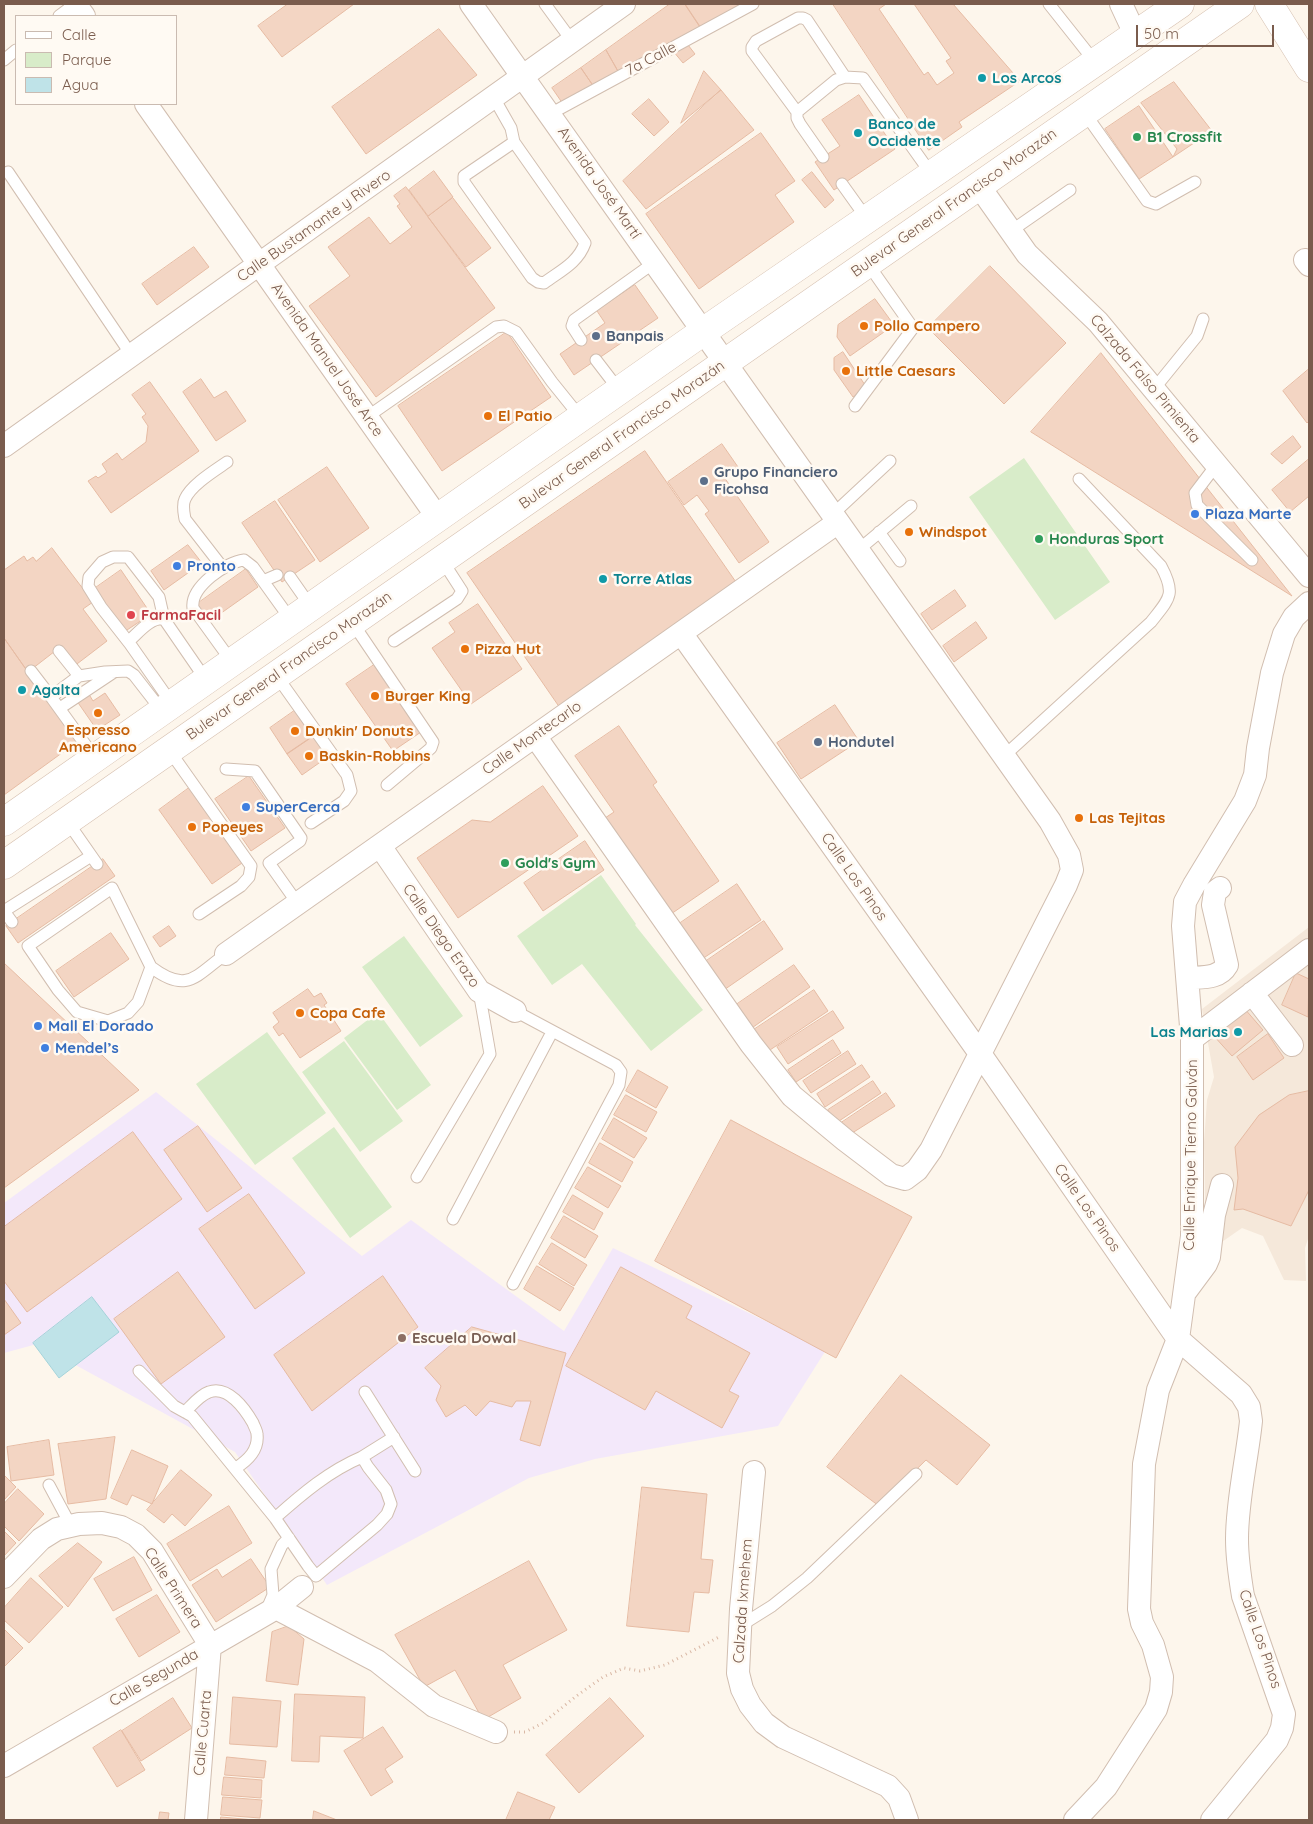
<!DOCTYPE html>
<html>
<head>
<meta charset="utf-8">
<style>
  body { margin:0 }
  #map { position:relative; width:1313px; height:1824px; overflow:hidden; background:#fdf6ec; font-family:Quicksand,sans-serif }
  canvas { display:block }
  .frame { position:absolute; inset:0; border:5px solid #7a5c4d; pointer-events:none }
  .legend { position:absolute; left:15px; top:15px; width:162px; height:90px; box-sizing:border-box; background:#fffaf3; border:1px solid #cabbb1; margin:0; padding:6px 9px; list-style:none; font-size:15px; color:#7a5c4d }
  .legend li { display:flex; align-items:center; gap:10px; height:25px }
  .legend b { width:25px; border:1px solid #cabbb1 }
  .scale { position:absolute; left:1136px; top:25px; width:138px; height:22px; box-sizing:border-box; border:2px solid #7a5c4d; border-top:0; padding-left:6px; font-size:15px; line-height:18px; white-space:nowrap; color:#7a5c4d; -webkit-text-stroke:4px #fffaf3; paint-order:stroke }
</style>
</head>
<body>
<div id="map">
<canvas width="1313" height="1824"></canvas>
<div class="frame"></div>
<ul class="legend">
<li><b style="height:6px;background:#fff"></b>Calle</li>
<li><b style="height:14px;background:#d8ecc9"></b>Parque</li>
<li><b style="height:14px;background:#bfe3e8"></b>Agua</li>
</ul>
<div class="scale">50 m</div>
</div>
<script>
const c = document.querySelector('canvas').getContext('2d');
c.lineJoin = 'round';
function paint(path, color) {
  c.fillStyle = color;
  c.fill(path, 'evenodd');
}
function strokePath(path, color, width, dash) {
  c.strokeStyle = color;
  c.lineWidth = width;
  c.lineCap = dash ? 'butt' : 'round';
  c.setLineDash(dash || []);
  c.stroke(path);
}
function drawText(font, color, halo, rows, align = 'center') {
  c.font = font + ' Quicksand,sans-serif';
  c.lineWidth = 5;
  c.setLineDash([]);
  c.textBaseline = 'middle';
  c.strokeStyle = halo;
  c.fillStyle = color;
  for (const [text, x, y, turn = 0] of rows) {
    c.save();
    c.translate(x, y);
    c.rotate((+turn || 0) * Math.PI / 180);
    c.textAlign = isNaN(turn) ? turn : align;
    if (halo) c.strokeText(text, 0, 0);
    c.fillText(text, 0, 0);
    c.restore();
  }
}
const residential = new Path2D(`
  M1309,927V1236L1305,1248L1306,1281L1284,1280L1263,1236L1242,1228L1206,1253L1204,1142L1207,1100L1214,1077L1202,1009Z`);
const education = new Path2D(`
  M156,1092L362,1256L411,1220L564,1331L613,1248L826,1350L778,1426L595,1459L529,1478L327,1585L235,1452L37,1344L4,1353V1203Z`);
const green = new Path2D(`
  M1024,458L1110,582L1055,620L969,497Z
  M601,875L636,924L635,925L703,1010L651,1051L582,964L552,985L517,936Z
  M404,936L463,1016L420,1047L362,967Z
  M378,1012L431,1085L397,1110L344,1038Z
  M267,1032L326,1113L255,1165L196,1084Z
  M344,1041L403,1121L360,1152L302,1072Z
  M334,1127L392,1207L350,1238L292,1158Z`);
const water = new Path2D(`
  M92,1297L119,1332L59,1378L33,1343Z`);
const building = new Path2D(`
  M288,4H354L282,57L258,26Z
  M670,4H685L701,28L619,73L606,50Z
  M685,4H745L701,28Z
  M833,4H886L879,9L924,75L928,72L937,85L954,73L946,61L951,58L914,4H953L1020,81L959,122L962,127L929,150Z
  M439,29L477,75L366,154L332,107Z
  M685,41L695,54L683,63L673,51Z
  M606,50L619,73L594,87L581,68Z
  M581,68L594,87L563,104L552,88Z
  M704,71L721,90L681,123Z
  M1174,82L1212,131L1173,157L1177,149L1141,103Z
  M721,90L754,130L646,209L623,181Z
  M859,95L895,149L834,190L815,162L840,146L822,120Z
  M649,99L669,122L654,136L632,114Z
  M1139,106L1173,157L1139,179L1105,129Z
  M761,133L795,181L775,195L794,222L699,289L646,214Z
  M434,171L453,197L428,216L409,190Z
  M812,172L834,200L825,208L802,180Z
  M406,187L495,308L376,397L309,306L350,276L328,247L369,217L390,244L412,227L397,206L400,204L394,196Z
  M453,198L491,248L466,267L428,217Z
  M194,247L209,267L157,305L142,284Z
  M990,266L1066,343L1004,404L928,328Z
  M635,285L658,318L574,375L560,354L605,323L597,311Z
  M875,299L894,325L850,356L837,337L838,325Z
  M507,332L551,397L442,471L398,406Z
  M843,352L867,388L853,397L834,370V358Z
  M1101,353L1292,596L1031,432Z
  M1309,369V421L1307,423L1283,391Z
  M201,379L214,398L226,391L246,421L216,441L183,392Z
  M150,382L199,451L111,513L88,481L96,476L98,478L107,472L102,464L117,453L122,460L146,442L148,426L142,417L146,414L132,395Z
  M1293,436L1301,447L1282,464L1271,454Z
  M722,444L738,467L724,477L769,542L739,563L705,514L709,511L697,495L684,505L668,482Z
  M645,451L738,585L560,708L467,573Z
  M1309,459V496L1290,512L1272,490Z
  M327,467L369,528L320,562L278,500Z
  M275,501L315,560L282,582L242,523Z
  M188,545L202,563L164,590L151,571Z
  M52,548L93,602L83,609L107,641L73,667L59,648L28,672L4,638V570L24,556L27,561L33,557L36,561Z
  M246,569L258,587L210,621L197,604Z
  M121,570L151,614L124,632L94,589Z
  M955,590L966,606L932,630L921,614Z
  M478,604L522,669L471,704L432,648L455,632L449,623Z
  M976,622L987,638L954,662L943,646Z
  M4,638L77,742L4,795Z
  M374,665L421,732L393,751L346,684Z
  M84,686L93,701L105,693L120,715L97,730L72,694Z
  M835,705L859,741L801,779L777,743Z
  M297,709L315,735L287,754L270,728Z
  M619,726L657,782L653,785L719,881L671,914L605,818L614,812L575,756Z
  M315,735L329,756L302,775L287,754Z
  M249,776L285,828L251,851L215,799Z
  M543,786L578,836L458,918L417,858L472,820L490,822Z
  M189,788L242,863L212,884L159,810Z
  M585,841L604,870L543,911L524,883Z
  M103,859L115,876L18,943L6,926Z
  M737,884L761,920L699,961L676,926Z
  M764,921L783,949L721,992L702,964Z
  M169,926L176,936L160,947L153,937Z
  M111,933L129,959L74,997L56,971Z
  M4,963L139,1090L4,1188Z
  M794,965L810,987L749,1030L733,1007Z
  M1296,973L1309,979L1308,1017L1282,1005Z
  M308,989L314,997L321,993L327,1003L324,1005L341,1031L300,1058L283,1033L279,1036L273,1027L279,1022L273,1013Z
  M814,990L828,1011L767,1052L752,1031Z
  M1244,1008L1263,1030L1232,1056L1213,1035Z
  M833,1011L844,1028L788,1064L777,1047Z
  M1268,1034L1284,1058L1253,1080L1237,1057Z
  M833,1040L841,1053L796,1082L788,1070Z
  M848,1051L856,1064L811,1093L803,1081Z
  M862,1065L870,1077L825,1107L817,1094Z
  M638,1070L668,1087L656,1108L626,1091Z
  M873,1081L881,1093L836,1123L828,1110Z
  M1309,1091V1190L1291,1226L1243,1209L1234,1210L1238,1178L1235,1147L1259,1115L1289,1095Z
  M886,1093L895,1106L849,1135L841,1123Z
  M626,1095L657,1112L646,1132L614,1115Z
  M614,1118L647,1138L634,1158L602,1139Z
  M731,1120L912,1217L836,1358L655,1261Z
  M198,1126L242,1188L207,1212L164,1150Z
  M133,1132L182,1199L27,1312L4,1281V1227Z
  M600,1143L633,1162L622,1182L589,1163Z
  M588,1167L621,1186L608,1208L575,1188Z
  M249,1194L305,1273L255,1309L199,1229Z
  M573,1195L603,1213L594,1230L563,1212Z
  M564,1216L598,1236L585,1258L551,1238Z
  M552,1243L587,1265L574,1286L539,1264Z
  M537,1266L574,1288L560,1311L524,1289Z
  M621,1267L692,1306L686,1318L750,1353L729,1391L739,1396L722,1428L656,1391L645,1410L566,1366Z
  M178,1272L225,1337L161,1384L114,1319Z
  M383,1276L418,1327L312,1411L274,1355Z
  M4,1299L21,1323L4,1335Z
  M472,1327L566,1353L540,1446L520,1440L531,1401H516L512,1407L490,1401L476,1416L465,1405L446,1417L436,1400L441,1386L425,1368Z
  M901,1375L990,1445L957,1485L926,1460L879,1506L827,1467Z
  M115,1437L106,1499L68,1504L58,1444Z
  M49,1440L54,1475L11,1481L7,1447Z
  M132,1450L168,1466L152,1504L132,1495L127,1505L111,1498Z
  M181,1470L212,1495L185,1526L172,1514L164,1523L147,1510Z
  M4,1475L16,1487L4,1500Z
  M642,1487L707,1494L701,1559L713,1560L709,1593L694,1592L689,1632L627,1626Z
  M18,1489L44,1514L19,1541L4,1526V1504Z
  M229,1506L252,1543L190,1581L167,1544Z
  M4,1531L16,1543L4,1556Z
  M78,1543L102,1562L68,1607L39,1576Z
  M134,1557L152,1590L113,1611L94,1579Z
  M251,1559L270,1587L216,1622L192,1585L217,1569L222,1577Z
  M529,1561L567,1630L503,1665L521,1698L483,1720L455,1670L424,1687L395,1635Z
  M31,1578L63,1607L29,1643L4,1620V1608Z
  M157,1595L180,1632L139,1657L116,1619Z
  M289,1626L304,1639L298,1685L266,1681L272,1632Z
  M4,1629L23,1648L4,1667Z
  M295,1694L365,1697L363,1738L320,1736L319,1762L292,1761Z
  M233,1697L281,1701L277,1747L230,1744Z
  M173,1698L192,1728L141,1761L122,1731Z
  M610,1698L644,1736L579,1793L546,1755Z
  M383,1727L403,1757L385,1769L393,1782L371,1796L344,1751Z
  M121,1730L145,1770L117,1787L93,1748Z
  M227,1757L266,1761L264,1778L225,1775Z
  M224,1777L262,1780L261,1798L222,1795Z
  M518,1792L555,1807L549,1820H506Z
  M223,1797L262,1800L260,1818L221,1815Z
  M314,1811L337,1820H313Z
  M160,1812L169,1813L168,1820H159Z
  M221,1817L254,1820H221Z`);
const path = new Path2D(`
  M514,1732H525L543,1723L575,1697L603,1677L624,1668L640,1671L665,1665L721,1636`);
const lane = new Path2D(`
  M545,4L572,41
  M1049,4L1095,62
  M59,16L75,4
  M4,60L16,50
  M494,98L511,128L514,142L585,243C578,263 560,271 544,283L538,282L532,278L464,182V176L514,142
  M797,112L752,51V47L756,41L798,18H803L807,20L845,77
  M1084,112L1147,201L1156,204L1195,182
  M550,114L753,4
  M823,157L800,124L797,118V112L836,80L845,77L863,78L932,175
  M8,172L132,356
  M842,184L867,219
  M1011,231L1070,190
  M581,340L572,326L574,320L655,262
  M596,360L619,390
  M1154,389L1197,336L1203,319
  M855,406L913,328L868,264
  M367,417L496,327L504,326L516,332L552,382L581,418
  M1217,464L1195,493L1197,505L1252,560
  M832,515L890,461
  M879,532L900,561
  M857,551L911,506
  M223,568L185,519C184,513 182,505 185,499C191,485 214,471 227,462
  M290,577L311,607
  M263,581L277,575
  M164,619L159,597L128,557H113L102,562L89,577L88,586L101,607L130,644L172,704
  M352,622L433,742L431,748L387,785
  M394,641L457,599L462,591L442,560
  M130,644V640C139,632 151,617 164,619L206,680
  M59,651L79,676
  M232,662L193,608C190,587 226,562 244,560L253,567L291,620
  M31,671L51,697
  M276,675L347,775L351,791L344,801L311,823
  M60,708L114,672
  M169,750L251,866L249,877L241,886L199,914
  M1004,756L1151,622C1170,598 1176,594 1161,566L1079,479
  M95,758L51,697L79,676L105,672L128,671L134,675L162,711
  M226,769L255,771L301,838L300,841L269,863L298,904
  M67,821L97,864
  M4,911L91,856
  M4,911L12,922
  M151,967L112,888L28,946L58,990L77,1012L108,1021L128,1013L138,1002L151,967C188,995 196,975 226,954
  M417,1177L490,1054L479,991
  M453,1219L552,1032
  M513,1284L619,1085L621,1072L616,1065L515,1011
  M139,1371L174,1406L192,1416L275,1518L308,1566L316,1576L377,1525L387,1514L391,1504L386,1490L368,1467L362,1457C329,1471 302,1494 275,1518
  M365,1392L415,1471
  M185,1412C192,1405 200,1395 209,1392C228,1385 245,1409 253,1423C254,1426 257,1431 257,1434C259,1450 248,1460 236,1468
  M362,1457L394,1437
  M49,1485L71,1526
  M267,1609L273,1595L271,1569L282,1545L289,1538
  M740,1626L772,1606L807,1578L916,1474`);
const street = new Path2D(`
  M75,4L84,16
  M471,4C665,276 856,549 1050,821L1069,855L1072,870L1066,885L931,1150L917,1170L905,1179L891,1175L845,1140L792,1096L751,1044L535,736
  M1121,4L1135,34
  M146,104L438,518
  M979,186L1027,254L1098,322L1309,576
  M1305,260L1309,265
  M4,446L624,4
  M681,633L981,1055L1178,1339L1241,1394L1249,1407L1251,1421C1247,1460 1237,1500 1237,1539C1237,1558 1240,1578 1243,1596L1284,1714L1282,1728L1277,1740L1212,1820
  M380,846L479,991L515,1011
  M226,954L837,523
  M1188,978C1203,977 1219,979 1227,965L1213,905L1215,892L1220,888
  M1252,993L1292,1045
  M1192,1039L1309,950
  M1186,1291L1206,1264L1209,1257L1214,1215L1222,1185
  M754,1472L741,1609L738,1673L742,1689L750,1705L764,1723L783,1737L888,1786L899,1798L907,1820
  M4,1577L41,1539L57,1529L79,1524L102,1523L121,1527L136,1535L152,1551L210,1645L196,1820
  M276,1608L377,1661L434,1706L496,1732
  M4,1766L276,1608L302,1587
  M1075,1820L1106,1787L1156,1709L1161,1692L1162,1677L1153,1645L1142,1623L1139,1609L1144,1464L1158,1390L1178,1339L1192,1236V1039L1183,926L1185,902L1194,885L1245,801L1255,775L1258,748L1272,673L1284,634L1294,617L1309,603`);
const secondary = new Path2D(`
  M1269,4L1309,68
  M4,822L704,331L1180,4
  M4,865L1240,4`);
const markers = [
  [982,78,5,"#0f9aa8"],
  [858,133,5,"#0f9aa8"],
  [1137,137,5,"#2e9e5b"],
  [864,326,5,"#e8710a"],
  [596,336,5,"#5c6f8a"],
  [846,371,5,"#e8710a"],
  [488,416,5,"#e8710a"],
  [704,481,5,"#5c6f8a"],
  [1195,514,5,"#3f7fe0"],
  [909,532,5,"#e8710a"],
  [1039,539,5,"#2e9e5b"],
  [177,566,5,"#3f7fe0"],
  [603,579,5,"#0f9aa8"],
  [131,615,5,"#e0444e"],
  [465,649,5,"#e8710a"],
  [22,690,5,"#0f9aa8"],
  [375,696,5,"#e8710a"],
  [98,713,5,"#e8710a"],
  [295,731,5,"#e8710a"],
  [818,742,5,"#5c6f8a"],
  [309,756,5,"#e8710a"],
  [246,807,5,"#3f7fe0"],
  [1079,818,5,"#e8710a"],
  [192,827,5,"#e8710a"],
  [505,863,5,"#2e9e5b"],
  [300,1013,5,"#e8710a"],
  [38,1026,5,"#3f7fe0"],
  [1238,1032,5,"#0f9aa8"],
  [45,1048,5,"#3f7fe0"],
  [402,1338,5,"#8d6e63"]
];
const streetNames = [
  ["7a Calle",651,59,-28],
  ["Avenida José Martí",599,183,55],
  ["Bulevar General Francisco Morazán",954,203,-35],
  ["Calle Bustamante y Rivero",314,226,-35],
  ["Avenida Manuel José Arce",327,360,55],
  ["Calzada Falso Pimienta",1145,379,50],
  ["Bulevar General Francisco Morazán",622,435,-35],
  ["Bulevar General Francisco Morazán",289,666,-35],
  ["Calle Montecarlo",532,738,-35],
  ["Calle Los Pinos",854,877,55],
  ["Calle Diego Erazo",441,936,55],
  ["Calle Enrique Tierno Galván",1191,1155,-89],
  ["Calle Los Pinos",1087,1208,55],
  ["Calle Primera",173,1588,57],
  ["Calzada Ixmehem",743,1601,-86],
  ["Calle Los Pinos",1260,1639,71],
  ["Calle Segunda",154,1678,-30],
  ["Calle Cuarta",203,1733,-85]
];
const cultureNames = [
  ["Los Arcos",992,78],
  ["Banco de",868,124],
  ["Occidente",868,141],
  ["Torre Atlas",613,579],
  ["Agalta",32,690],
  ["Las Marias",1228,1032,"right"]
];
const leisureNames = [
  ["B1 Crossfit",1147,137],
  ["Honduras Sport",1049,539],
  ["Gold's Gym",515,863]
];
const foodNames = [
  ["Pollo Campero",874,326],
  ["Little Caesars",856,371],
  ["El Patio",498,416],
  ["Windspot",919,532],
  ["Pizza Hut",475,649],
  ["Burger King",385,696],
  ["Espresso",98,730,"center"],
  ["Americano",98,747,"center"],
  ["Dunkin' Donuts",305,731],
  ["Baskin-Robbins",319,756],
  ["Las Tejitas",1089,818],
  ["Popeyes",202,827],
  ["Copa Cafe",310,1013]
];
const serviceNames = [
  ["Banpais",606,336],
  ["Grupo Financiero",714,472],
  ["Ficohsa",714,489],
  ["Hondutel",828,742]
];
const shopNames = [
  ["Plaza Marte",1205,514],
  ["Pronto",187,566],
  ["SuperCerca",256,807],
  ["Mall El Dorado",48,1026],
  ["Mendel’s",55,1048]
];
const healthNames = [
  ["FarmaFacil",141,615]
];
const educationNames = [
  ["Escuela Dowal",412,1338]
];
paint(residential, '#f5e8da');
paint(education, '#f3e8fa');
paint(green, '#d8ecc9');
paint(water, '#bfe3e8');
strokePath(water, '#a5d3da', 1);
paint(building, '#f3d5c3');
strokePath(building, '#e6bba3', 1);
strokePath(lane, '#d1beb0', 13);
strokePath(street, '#d1beb0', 24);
strokePath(secondary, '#d6c0b0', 29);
strokePath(path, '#d9b8a5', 3, [1, 4]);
strokePath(lane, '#fff', 11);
strokePath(street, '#fff', 22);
strokePath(secondary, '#fff', 28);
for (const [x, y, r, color] of markers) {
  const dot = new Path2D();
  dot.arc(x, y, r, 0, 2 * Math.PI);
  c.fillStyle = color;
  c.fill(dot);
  strokePath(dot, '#fffaf3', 2);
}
drawText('15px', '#7a5c4d', '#fffaf3', streetNames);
drawText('bold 15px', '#0d838f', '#fffaf3', cultureNames, 'left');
drawText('bold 15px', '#27864d', '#fffaf3', leisureNames, 'left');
drawText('bold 15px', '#c56008', '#fffaf3', foodNames, 'left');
drawText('bold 15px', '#4e5e75', '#fffaf3', serviceNames, 'left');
drawText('bold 15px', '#366cbe', '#fffaf3', shopNames, 'left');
drawText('bold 15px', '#be3a42', '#fffaf3', healthNames, 'left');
drawText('bold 15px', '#785e54', '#fffaf3', educationNames, 'left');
</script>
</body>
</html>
